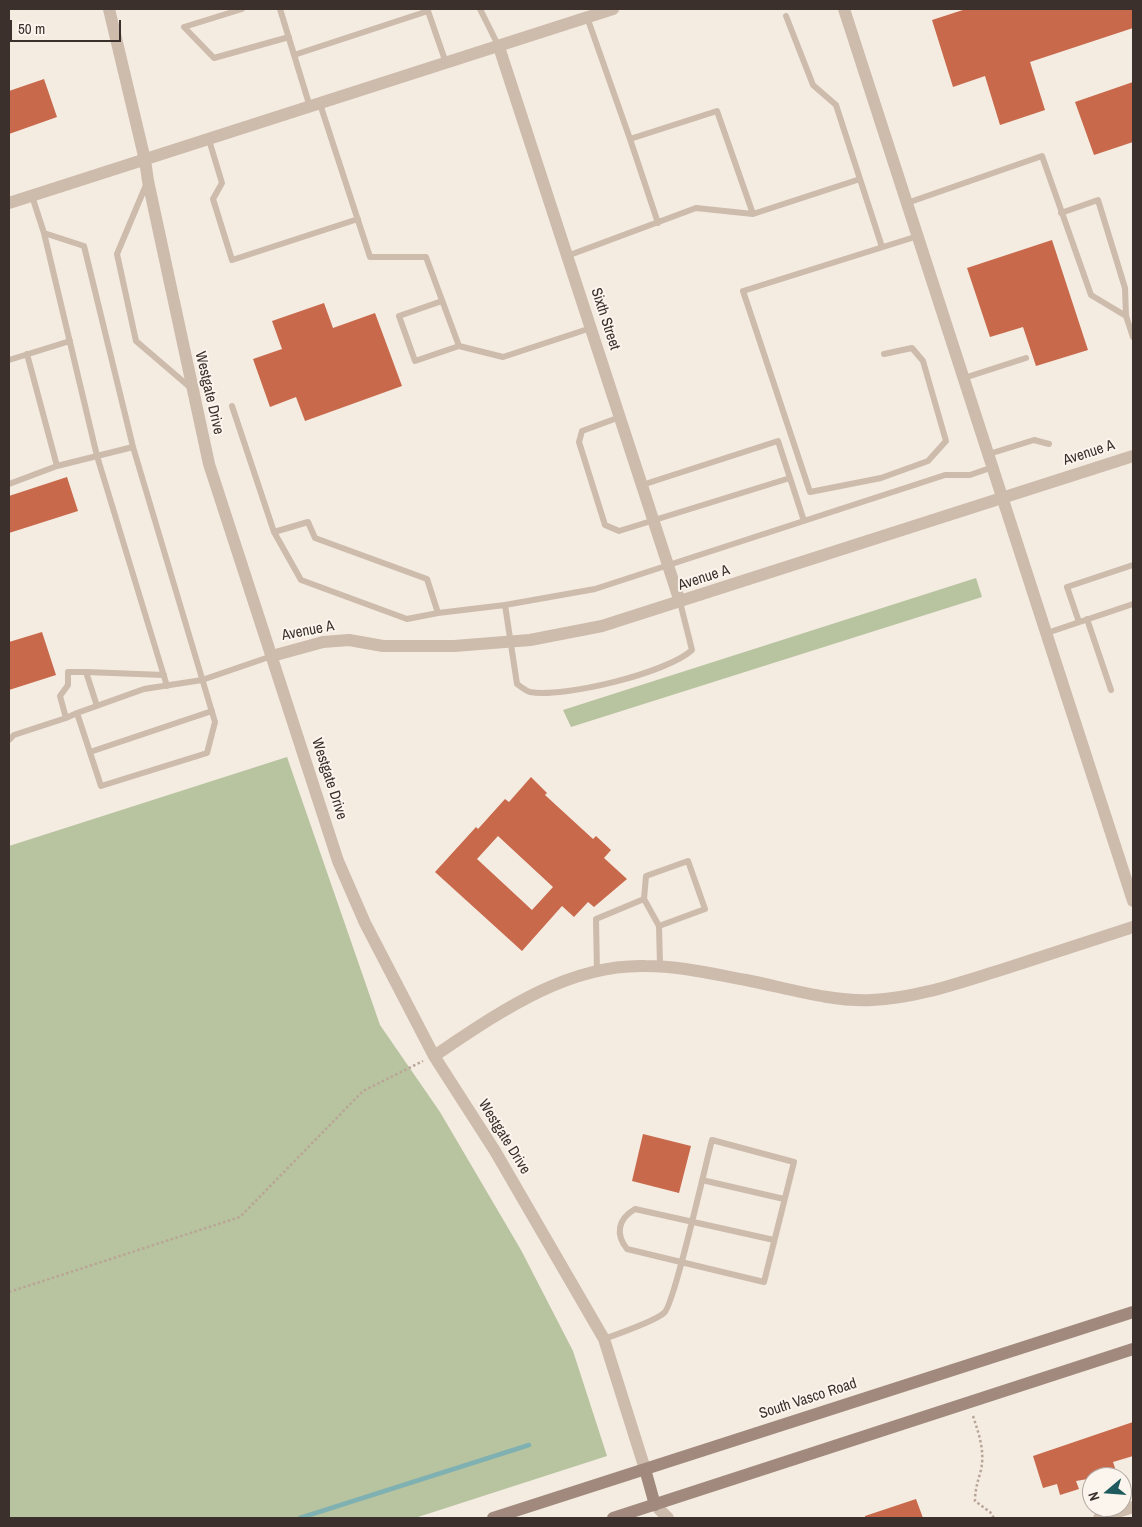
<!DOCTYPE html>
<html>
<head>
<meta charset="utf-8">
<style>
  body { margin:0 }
  #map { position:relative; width:1142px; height:1527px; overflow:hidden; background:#f4ebe1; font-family:"Archivo Narrow",sans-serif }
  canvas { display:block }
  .frame { position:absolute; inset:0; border:10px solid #3b302b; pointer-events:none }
  .north { position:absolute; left:1082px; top:1467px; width:50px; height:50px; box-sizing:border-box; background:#fbf5ee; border:1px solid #aea6a0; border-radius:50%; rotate:252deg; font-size:14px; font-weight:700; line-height:20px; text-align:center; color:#3b302b }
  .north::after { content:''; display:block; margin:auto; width:18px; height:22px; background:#1f5a5e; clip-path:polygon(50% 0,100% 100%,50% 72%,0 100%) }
  .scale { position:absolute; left:10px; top:20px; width:111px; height:22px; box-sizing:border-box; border:2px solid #3b302b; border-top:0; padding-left:6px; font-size:15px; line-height:18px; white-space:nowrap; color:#3b302b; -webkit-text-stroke:4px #fbf5ee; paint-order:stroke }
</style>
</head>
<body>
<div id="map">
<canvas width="1142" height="1527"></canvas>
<div class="frame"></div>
<div class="north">N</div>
<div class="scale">50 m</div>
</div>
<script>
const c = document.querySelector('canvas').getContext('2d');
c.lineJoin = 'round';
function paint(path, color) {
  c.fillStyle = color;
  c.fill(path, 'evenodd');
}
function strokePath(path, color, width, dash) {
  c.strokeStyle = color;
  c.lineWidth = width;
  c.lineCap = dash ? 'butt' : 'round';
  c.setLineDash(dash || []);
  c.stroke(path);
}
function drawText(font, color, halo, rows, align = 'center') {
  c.font = font + ' "Archivo Narrow",sans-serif';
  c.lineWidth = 4;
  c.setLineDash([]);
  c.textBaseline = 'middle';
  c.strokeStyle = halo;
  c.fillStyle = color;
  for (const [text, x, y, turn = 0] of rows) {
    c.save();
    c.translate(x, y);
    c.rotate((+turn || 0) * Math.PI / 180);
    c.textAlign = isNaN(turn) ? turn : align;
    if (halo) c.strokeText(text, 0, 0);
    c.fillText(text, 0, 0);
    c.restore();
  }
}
const green = new Path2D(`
  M976,578L982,597L571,727L563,710Z
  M287,757L380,1025L440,1112L521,1250L573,1351L607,1456L415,1518H9V846Z`);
const stream = new Path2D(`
  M300,1518L529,1445`);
const building = new Path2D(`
  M966,9H1133V28L1030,62L1045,110L1000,125L985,76L953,87L932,20Z
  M44,79L57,117L9,134V91Z
  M1133,82V142L1094,155L1075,102Z
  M1052,240L1088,350L1036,366L1023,327L990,337L967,268Z
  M324,303L333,328L375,313L402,386L305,421L296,397L270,407L253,359L282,349L272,321Z
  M67,477L78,511L9,533V496Z
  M42,632L56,675L9,690V642Z
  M531,777L547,793L545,795L593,839L596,836L611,850L604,858L627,879L594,907L588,902L574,917L562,906L522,951L435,872L476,827L478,829L505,799L509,802ZM498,836L553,887L532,910L477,859Z
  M643,1134L691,1146L679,1193L632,1181Z
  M1133,1422V1456L1113,1462L1117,1474L1076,1481L1079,1489L1060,1495L1057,1484L1043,1488L1033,1456Z
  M916,1499L923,1518H865V1516Z`);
const path = new Path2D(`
  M9,1292L240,1217L363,1091L423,1061
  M973,1416C979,1434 985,1451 981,1470C978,1481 975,1489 975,1501L990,1512L994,1518`);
const lane = new Path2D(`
  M242,9L184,27L214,58L289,37
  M280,9L310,107
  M480,9L499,47
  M786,16L813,85L836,105L882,247
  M587,17L630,139L717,111L753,214L860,179
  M294,55L428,11L446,63
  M320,104L370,257H426L459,346L503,357L591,328
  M630,139L658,223
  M209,140L222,183L213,199L232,260L358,219
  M146,185L117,254L136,341L192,389
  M32,196L44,233L84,246L133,447L215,722L207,753L101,786L77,713L144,689L202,680L272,656
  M907,203L1042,156L1091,295L1126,316
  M1061,213L1098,200L1125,288L1126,316L1133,337
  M44,233L97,456L167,686
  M567,256L696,208L753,214
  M442,301L399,316L415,361L459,346
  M27,354L57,466L133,447
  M884,354L912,348L923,361L946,441L928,461L881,478L810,492L743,291L918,236
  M9,360L70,341
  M964,378L1026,358
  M232,406L274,532
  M620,417L582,431L579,442L605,525L619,531L790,478
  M989,454L1034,440L1049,444
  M9,484L57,466
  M642,485L778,441L804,521
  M505,605L595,589L945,475H970L993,467
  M438,613L407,619L301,580L274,532L308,522L315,538L427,579L438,613L505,605L517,684C521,687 526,691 530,692C564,698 667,673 692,650L680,602
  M1087,619L1111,690
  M1079,622L1067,587L1133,565
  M1047,633L1133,604
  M97,706L86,672L164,675
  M77,713L66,718L60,696L68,685V672H86
  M9,740L14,735L66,718
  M90,752L212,711
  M659,926L705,909L688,861L646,876L644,899L659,926L660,966
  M597,972L596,919L644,899
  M702,1180L784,1199
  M604,1339C618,1334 655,1321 664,1313C674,1306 706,1162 712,1140L794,1162C784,1202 774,1242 764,1282L627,1249C615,1234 618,1219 635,1209L774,1240`);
const street = new Path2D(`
  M109,9L145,160L148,181L209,464L338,861L365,923L434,1056L495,1151L604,1339L645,1469
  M844,9L1133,901
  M499,47L680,602
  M9,203L613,9
  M272,656L323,642L349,640L383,646H454L530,640L602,626L1133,456
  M434,1056C497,1014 566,964 645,966C680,966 713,974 746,980C787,988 831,1002 872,1000C918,998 961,982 1004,969C1047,955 1090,941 1133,927
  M655,1505L668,1518
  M1099,1518L1133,1507`);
const secondary = new Path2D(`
  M645,1469L655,1505
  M493,1518L1133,1312
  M613,1518L1133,1349`);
const streetNames = [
  ["Sixth Street",605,319,72],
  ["Westgate Drive",209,393,77],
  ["Avenue A",1089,453,-18],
  ["Avenue A",704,578,-18],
  ["Avenue A",308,631,-11],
  ["Westgate Drive",329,779,72],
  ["Westgate Drive",504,1137,58],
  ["South Vasco Road",808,1399,-18]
];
paint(green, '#b8c4a0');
strokePath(stream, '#7fb0b2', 4.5);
paint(building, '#c8694b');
strokePath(path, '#b9a596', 2.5, [2.5, 2.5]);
strokePath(lane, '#cdbbac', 6);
strokePath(street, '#cdbbac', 12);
strokePath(secondary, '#a18a7d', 12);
drawText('15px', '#3b302b', '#fbf5ee', streetNames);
</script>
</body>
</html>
